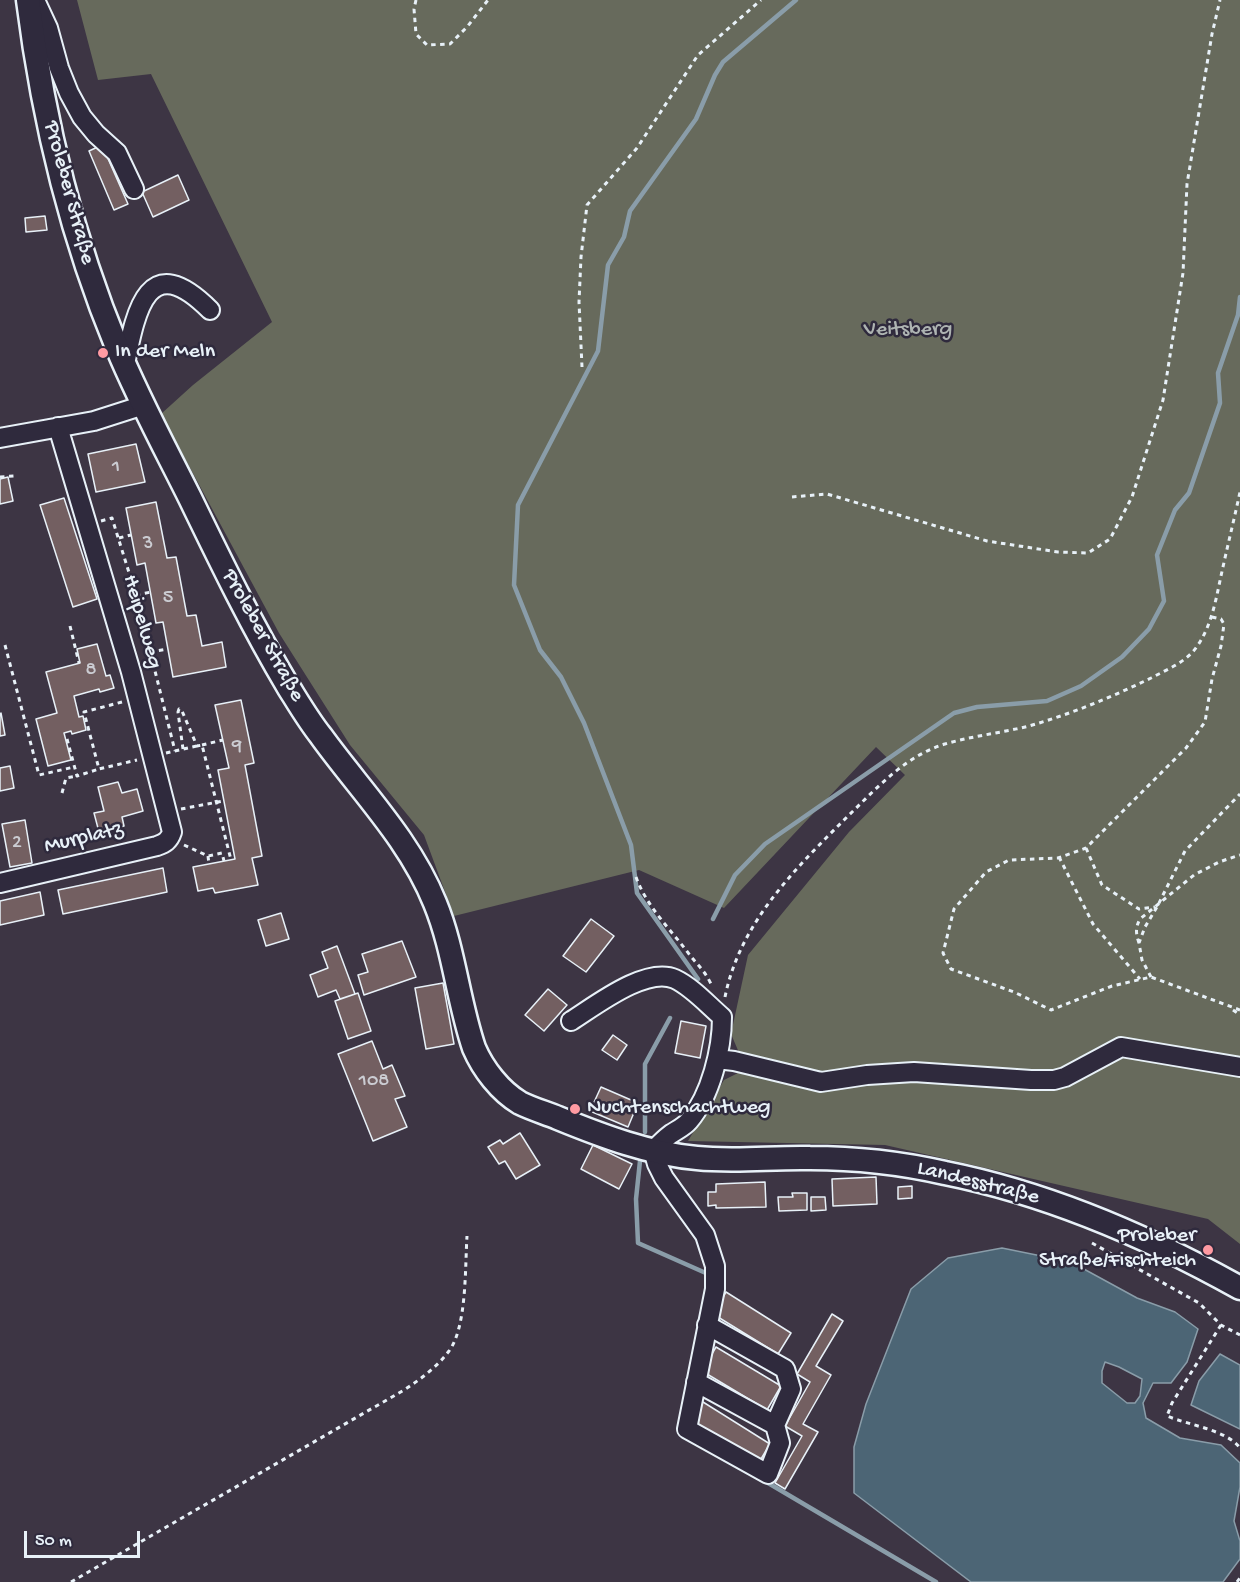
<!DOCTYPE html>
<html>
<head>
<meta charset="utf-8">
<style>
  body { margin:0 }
  #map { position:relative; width:1240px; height:1582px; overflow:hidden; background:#3d3544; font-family:"Gochi Hand",sans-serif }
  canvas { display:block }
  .scale { position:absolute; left:24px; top:1531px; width:116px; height:27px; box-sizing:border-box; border:3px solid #e8f1f8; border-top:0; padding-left:8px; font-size:18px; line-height:21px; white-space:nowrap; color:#e8f1f8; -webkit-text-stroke:4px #2f2a3d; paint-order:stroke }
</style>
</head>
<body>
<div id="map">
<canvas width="1240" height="1582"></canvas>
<div class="scale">50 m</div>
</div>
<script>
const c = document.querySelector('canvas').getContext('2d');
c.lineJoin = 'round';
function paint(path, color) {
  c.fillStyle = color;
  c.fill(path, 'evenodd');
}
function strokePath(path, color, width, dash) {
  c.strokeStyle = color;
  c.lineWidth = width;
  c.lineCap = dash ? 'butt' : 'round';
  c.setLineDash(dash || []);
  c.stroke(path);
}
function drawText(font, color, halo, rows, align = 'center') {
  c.font = font + ' "Gochi Hand",sans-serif';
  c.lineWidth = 5;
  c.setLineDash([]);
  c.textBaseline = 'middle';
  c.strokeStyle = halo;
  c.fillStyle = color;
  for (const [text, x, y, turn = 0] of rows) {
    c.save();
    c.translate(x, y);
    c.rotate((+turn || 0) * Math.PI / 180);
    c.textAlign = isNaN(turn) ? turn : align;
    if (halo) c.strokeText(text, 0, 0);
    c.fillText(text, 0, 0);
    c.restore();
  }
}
const green = new Path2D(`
  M77,0H1240V1244L1208,1219L885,1145L688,1141L724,1080L746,1069L731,1034L748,955L849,832L905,775L876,747L724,908L639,870L454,916L424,835L350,745L279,633L161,414L193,385L272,322L151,74L98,80Z`);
const water = new Path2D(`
  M1002,1248L1071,1262L1137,1298L1175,1312L1198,1329L1187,1362L1171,1383H1153L1143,1403L1146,1418L1180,1438L1221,1445L1240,1463V1487L1234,1521L1240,1541V1559L1223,1582H971L854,1493V1447L866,1404L911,1289L948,1258ZM1105,1362L1119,1367L1142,1379L1140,1396L1135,1403H1127L1102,1383V1371Z
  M1220,1354L1240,1365V1429L1191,1405L1199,1381Z`);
const stream = new Path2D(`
  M713,919L735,875L765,844L954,713L977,707L1047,701L1081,686L1122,657L1149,629L1164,601L1157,555L1175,510L1189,493L1220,403L1218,373L1238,315L1240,297
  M698,979L637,893L631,845L584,723L561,677L540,650L514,585L518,505L598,351L608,265L624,237L630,211L696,119L715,75L723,62L796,0
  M645,1132V1064L670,1018
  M640,1161L636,1199L638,1243L708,1274L709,1277
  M763,1480L936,1582`);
const building = new Path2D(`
  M102,145L128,204L114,210L89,151Z
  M178,175L189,200L153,217L142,192Z
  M45,216L47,230L26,232L25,218Z
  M136,444L145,482L96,492L88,454Z
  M8,477L13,501L0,504V479Z
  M64,498L97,599L73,607L40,505Z
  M156,502L167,558L176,557L187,616L196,615L202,646L222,642L226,667L173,677L163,622L156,623L145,563L137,565L126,508Z
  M97,644L106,676L110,675L114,688L100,692L99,689L74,696L79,717L83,716L86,730L72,734L71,731L64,733L71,760L48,766L36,719L57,713L46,672L80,663L77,649Z
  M241,700L254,763L245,765L262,856L252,858L258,885L215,893L213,888L198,891L193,867L235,859L218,770L229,768L215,705Z
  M1,713L5,735L0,736V714Z
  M10,766L14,788L0,791V768Z
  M118,782L122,793L137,789L143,811L122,817L124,826L99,832L94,813L104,811L98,787Z
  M25,820L32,863L10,867L2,824Z
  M163,868L167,892L63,914L58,890Z
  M40,892L44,915L0,925V901Z
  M281,913L289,939L266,946L258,920Z
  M591,919L614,936L586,972L563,956Z
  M402,941L416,977L364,995L358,975L368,972L362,954Z
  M337,946L355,994L340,999L336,990L318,997L310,975L328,968L322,952Z
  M443,983L454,1044L426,1049L415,988Z
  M548,989L567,1005L544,1031L525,1015Z
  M358,993L371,1031L348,1039L335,1001Z
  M681,1021L706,1026L700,1058L675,1053Z
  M613,1035L627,1045L617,1060L602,1050Z
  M372,1041L383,1069L392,1065L405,1096L395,1099L407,1127L373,1141L338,1054Z
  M601,1087L638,1103L628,1127L590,1111Z
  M520,1133L540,1165L516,1179L505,1161L499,1164L488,1147L500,1140L503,1144Z
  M593,1145L632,1164L619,1189L581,1169Z
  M876,1177L877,1204L833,1206L832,1179Z
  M765,1182L766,1207L716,1208V1205L708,1206V1192H716V1184Z
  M912,1186V1198L898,1199V1187Z
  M792,1193H807V1210L779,1211L778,1197H793Z
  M811,1197H825L826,1210L811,1211Z
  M726,1292L791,1333L778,1354L713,1314Z
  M832,1314L843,1321L816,1366L831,1375L803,1424L818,1432L785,1489L775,1483L802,1436L785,1426L810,1382L797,1374Z
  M716,1347L781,1386L767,1410L702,1371Z
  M703,1402L770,1444L758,1464L691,1422Z`);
const path = new Path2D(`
  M416,0L414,9L416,34L427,45L450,44L467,27L488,0
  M582,367L579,302L581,257L587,205L637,148L698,55L761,0
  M0,477L14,476
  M792,497L827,494L987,541L1058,552L1088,553L1110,539L1132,497L1163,400L1183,273L1187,184L1212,34L1220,0
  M101,521L112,518L136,595L175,751
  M119,538L131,535
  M136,595L151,592
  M1212,617L1221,619L1224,624L1221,646L1212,679L1205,722L1186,748L1086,848L1058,858L1009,860L986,872L954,909L943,953L951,969L1014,992L1051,1010L1112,986L1151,977L1240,1010
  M70,626L79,663
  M5,645L39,775L74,767
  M150,652L168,649
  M122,702L84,712L99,769L137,760
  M67,739L77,776L99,769
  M202,745L223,740
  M183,749L178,712L179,709L182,711L197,746L202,745L231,860
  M166,753L197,746
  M62,793L66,778L77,776
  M181,809L223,801
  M184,845L208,856L222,853L224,861
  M1086,848L1102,885L1139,909L1155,907
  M208,856L209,864
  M1059,857L1093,924L1140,979
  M636,877C646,905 668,927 686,950C695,963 704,969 711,984
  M1139,943C1136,934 1135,928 1140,919L1194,875L1219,862L1240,855
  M1151,977L1142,960L1139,943L1145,927L1157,907L1185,851L1240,794
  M725,997C740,922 796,868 848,816C877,788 905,756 945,744C972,736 1001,733 1029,726C1071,714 1112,697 1151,678C1168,669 1187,662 1198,645C1212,624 1216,599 1221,576C1227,548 1234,520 1240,492
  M1233,1010L1240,1015
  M1092,1243L1199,1303L1221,1325L1240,1335
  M1221,1325L1172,1403L1167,1416C1188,1425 1227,1430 1240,1448
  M71,1582L404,1390C421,1379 437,1367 449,1351C467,1327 465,1267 467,1236
  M1237,1582L1240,1578`);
const minor = new Path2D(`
  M35,0L48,28L59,68L69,93L82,117L96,134L117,153L134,189
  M125,364C136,310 148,248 210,310
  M0,438L94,421L144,405
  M0,883L157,846C165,843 169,841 172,832L131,672L58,427
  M571,1021C595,1006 646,966 675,979C692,987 707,1004 722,1017C722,1049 711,1095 689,1121C684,1127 677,1130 671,1134C664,1139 659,1145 653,1150L657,1164L664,1178L705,1235L715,1266V1289L687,1429L768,1474L780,1443L775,1425L791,1389L785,1369L707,1325
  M717,1059L734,1061L821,1082L867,1075L914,1072L1031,1080H1054L1065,1077L1121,1047L1240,1067
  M696,1382L775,1425`);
const major = new Path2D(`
  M28,0C43,119 71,236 117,347C138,398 165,448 190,498C221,562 252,626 289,688C299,704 309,721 321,736C360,790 410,840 435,903C454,949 458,1001 474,1048C483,1069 500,1091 520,1103C532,1109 546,1113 558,1118C602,1136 650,1154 697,1158C735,1162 773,1157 810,1158C856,1158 901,1163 945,1173C1050,1194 1147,1236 1240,1288`);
const markers = [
  [103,353,6,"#ff9aa2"],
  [575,1109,6,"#ff9aa2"],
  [1208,1250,6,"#ff9aa2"]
];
const numberNames = [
  ["1",116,468],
  ["3",148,545],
  ["5",168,599],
  ["8",91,671],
  ["9",237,748],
  ["2",17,844],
  ["108",374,1082]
];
const streetNames = [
  ["Proleber Straße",68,193,75],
  ["Heipelweg",141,622,74],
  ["Proleber Straße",262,636,61],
  ["Murplatz",84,839,-13],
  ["Landesstraße",978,1184,14]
];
const parkNames = [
  ["Veitsberg",908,331]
];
const poiNames = [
  ["In der Meln",115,353],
  ["Nuchtenschachtweg",587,1109],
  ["Proleber",1196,1237,"right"],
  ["Straße/Fischteich",1196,1262,"right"]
];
paint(green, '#676a5c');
paint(water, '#4c6575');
strokePath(water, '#8a9da9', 1.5);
strokePath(stream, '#8a9da9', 4.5);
paint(building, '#735f61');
strokePath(building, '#e8f1f8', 1.5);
strokePath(minor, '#e8f1f8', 22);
strokePath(major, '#e8f1f8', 27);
strokePath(path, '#e8f1f8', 3, [4.5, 4.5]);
strokePath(minor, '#2f2a3d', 18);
strokePath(major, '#2f2a3d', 22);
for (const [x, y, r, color] of markers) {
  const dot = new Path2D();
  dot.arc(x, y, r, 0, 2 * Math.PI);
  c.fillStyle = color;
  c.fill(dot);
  strokePath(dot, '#2f2a3d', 2);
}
drawText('20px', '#cbccd2', null, numberNames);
drawText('22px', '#e8f1f8', '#2f2a3d', streetNames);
drawText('22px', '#aeb4b2', '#2f2a3d', parkNames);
drawText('22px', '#e8f1f8', '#2f2a3d', poiNames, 'left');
</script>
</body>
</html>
